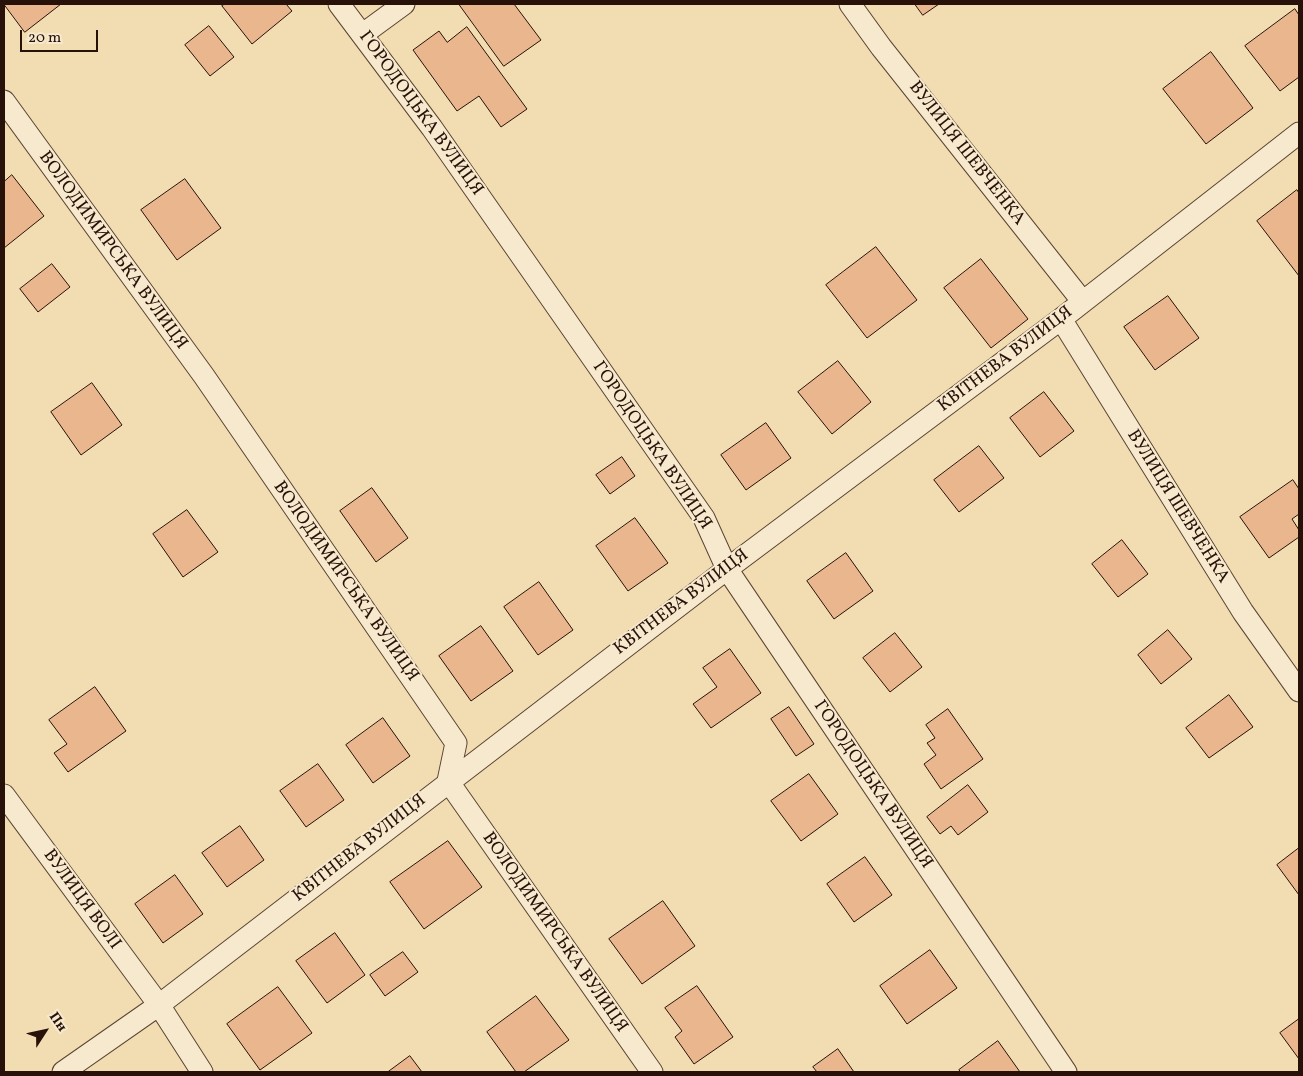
<!DOCTYPE html>
<html>
<head>
<meta charset="utf-8">
<style>
  body { margin:0 }
  #map { position:relative; width:1303px; height:1076px; overflow:hidden; background:#f2ddb2; font-family:Vollkorn,serif }
  canvas { display:block }
  .frame { position:absolute; inset:0; border:5px solid #271109; pointer-events:none }
  .north { position:absolute; left:20px; top:1006px; width:50px; height:50px; -webkit-text-stroke:4px #f7e9cd; paint-order:stroke; rotate:55deg; font-size:14px; font-weight:700; line-height:20px; text-align:center; color:#271109 }
  .north::after { content:''; display:block; margin:auto; width:18px; height:22px; background:#271109; clip-path:polygon(50% 0,100% 100%,50% 72%,0 100%) }
  .scale { position:absolute; left:20px; top:30px; width:78px; height:22px; box-sizing:border-box; border:2px solid #271109; border-top:0; padding-left:6px; font-size:15px; line-height:18px; white-space:nowrap; color:#271109; -webkit-text-stroke:4px #f7e9cd; paint-order:stroke }
</style>
</head>
<body>
<div id="map">
<canvas width="1303" height="1076"></canvas>
<div class="frame"></div>
<div class="north">Пн</div>
<div class="scale">20 m</div>
</div>
<script>
const c = document.querySelector('canvas').getContext('2d');
c.lineJoin = 'round';
function paint(path, color) {
  c.fillStyle = color;
  c.fill(path, 'evenodd');
}
function strokePath(path, color, width, dash) {
  c.strokeStyle = color;
  c.lineWidth = width;
  c.lineCap = dash ? 'butt' : 'round';
  c.setLineDash(dash || []);
  c.stroke(path);
}
function drawText(font, color, halo, rows, align = 'center') {
  c.font = font + ' Vollkorn,serif';
  c.lineWidth = 4;
  c.setLineDash([]);
  c.textBaseline = 'middle';
  c.strokeStyle = halo;
  c.fillStyle = color;
  for (const [text, x, y, turn = 0] of rows) {
    c.save();
    c.translate(x, y);
    c.rotate((+turn || 0) * Math.PI / 180);
    c.textAlign = isNaN(turn) ? turn : align;
    if (halo) c.strokeText(text, 0, 0);
    c.fillText(text, 0, 0);
    c.restore();
  }
}
const building = new Path2D(`
  M4,4H61L25,32Z
  M225,4H286L292,11L252,44L222,6Z
  M459,4H514L541,40L504,66Z
  M915,4H939L923,15Z
  M1295,9L1299,15V77L1280,91L1245,46Z
  M209,26L234,57L210,76L185,45Z
  M467,27L527,109L501,127L479,96L457,111L413,50L439,31L447,42Z
  M1211,52L1253,108L1206,144L1163,89Z
  M12,175L44,216L4,248V182Z
  M185,179L221,228L177,260L141,210Z
  M1297,190L1299,193V276L1257,221Z
  M876,247L917,300L867,338L826,285Z
  M981,259L1028,319L991,348L944,288Z
  M52,264L70,287L38,312L20,289Z
  M1168,296L1199,338L1155,370L1124,327Z
  M838,361L871,402L832,434L798,392Z
  M92,383L122,425L81,455L51,412Z
  M1044,392L1074,431L1040,457L1010,418Z
  M766,423L791,458L746,490L721,455Z
  M979,446L1004,478L959,512L934,480Z
  M622,457L635,476L610,494L596,475Z
  M1293,480L1299,489V514L1292,519L1299,530V537L1269,558L1240,517Z
  M372,488L408,538L376,562L340,511Z
  M187,510L218,552L183,577L153,534Z
  M635,518L668,563L628,591L596,546Z
  M1122,540L1148,574L1118,597L1092,564Z
  M846,553L873,591L834,619L807,581Z
  M539,582L573,630L538,655L504,607Z
  M481,626L513,671L471,701L439,656Z
  M1168,630L1192,659L1161,684L1138,655Z
  M895,633L922,667L890,692L863,658Z
  M730,649L761,693L711,728L693,704L717,687L703,668Z
  M95,687L126,731L68,772L54,753L67,744L49,720Z
  M1229,695L1253,727L1209,758L1186,728Z
  M789,707L814,744L796,756L771,719Z
  M948,709L983,759L941,789L924,764L936,755L927,743L935,738L926,725Z
  M383,718L410,756L373,783L346,745Z
  M318,764L344,800L306,827L280,791Z
  M809,774L838,814L801,841L771,801Z
  M968,785L988,812L958,835L951,826L940,834L927,817Z
  M240,826L264,860L227,887L202,853Z
  M448,841L482,887L424,929L390,882Z
  M1299,848V895L1277,865Z
  M865,857L892,895L854,922L827,884Z
  M175,875L203,914L163,943L135,904Z
  M663,901L695,946L642,984L609,939Z
  M335,933L365,975L327,1003L296,961Z
  M930,950L957,988L907,1024L880,986Z
  M403,952L418,972L385,996L370,975Z
  M697,986L733,1037L694,1064L675,1037L682,1031L665,1008Z
  M278,987L312,1033L260,1070L227,1024Z
  M536,996L569,1040L524,1072H516L487,1032Z
  M1299,1019V1059L1280,1033Z
  M998,1041L1020,1072H961L959,1070Z
  M838,1049L854,1072H817L813,1067Z
  M410,1056L422,1072H388Z`);
const minor = new Path2D(`
  M339,4L432,128L704,518L727,569L1066,1072
  M850,4L881,47L1083,302
  M363,34L404,4
  M4,101L204,376L456,743L448,781L652,1072
  M1061,319L1243,612L1299,691
  M4,795L159,1005L202,1072
  M63,1072L159,1005L727,569L1061,319L1299,133`);
const streetNames = [
  ["ГОРОДОЦЬКА ВУЛИЦЯ",420,114,54],
  ["ВУЛИЦЯ ШЕВЧЕНКА",966,154,52],
  ["ВОЛОДИМИРСЬКА ВУЛИЦЯ",112,251,54],
  ["КВІТНЕВА ВУЛИЦЯ",1006,360,-37],
  ["ГОРОДОЦЬКА ВУЛИЦЯ",651,446,56],
  ["ВУЛИЦЯ ШЕВЧЕНКА",1177,507,58],
  ["ВОЛОДИМИРСЬКА ВУЛИЦЯ",345,582,55],
  ["КВІТНЕВА ВУЛИЦЯ",682,603,-37],
  ["ГОРОДОЦЬКА ВУЛИЦЯ",872,785,56],
  ["КВІТНЕВА ВУЛИЦЯ",360,849,-38],
  ["ВУЛИЦЯ ВОЛІ",81,900,54],
  ["ВОЛОДИМИРСЬКА ВУЛИЦЯ",554,933,55]
];
paint(building, '#eab68d');
strokePath(building, '#271109', 1);
strokePath(minor, '#5a4433', 23);
strokePath(minor, '#f7e9cd', 21);
drawText('18px', '#271109', '#f7e9cd', streetNames);
</script>
</body>
</html>
